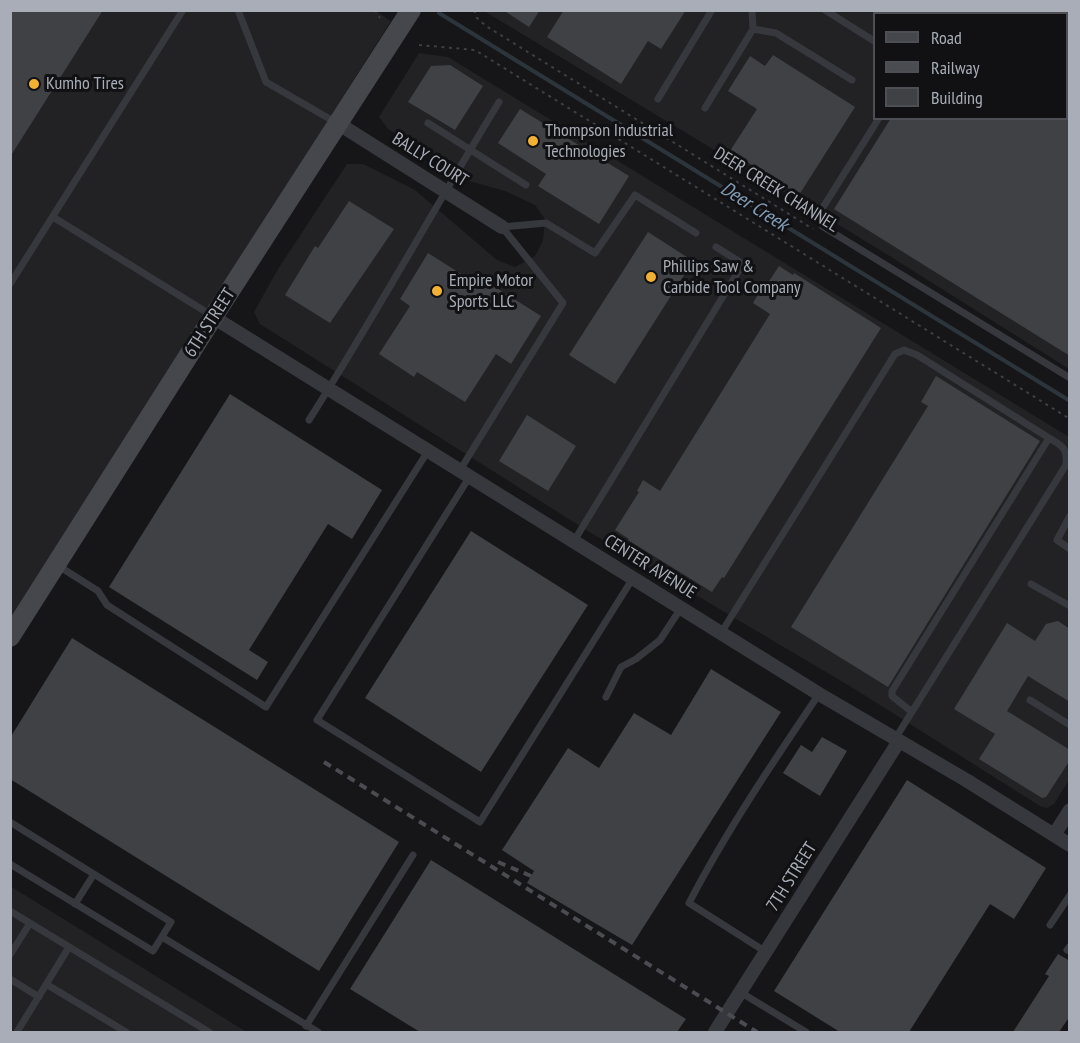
<!DOCTYPE html>
<html>
<head>
<meta charset="utf-8">
<style>
  body { margin:0 }
  #map { position:relative; width:1080px; height:1043px; overflow:hidden; background:#161618; font-family:"PT Sans Narrow",sans-serif }
  canvas { display:block }
  .frame { position:absolute; inset:0; border:12px solid #a8adb8; pointer-events:none }
  .legend { position:absolute; left:873px; top:12px; width:195px; height:108px; box-sizing:border-box; background:#111113; border:2px solid #4d4f55; margin:0; padding:8px 10px; list-style:none; font-size:18px; color:#a8adb8 }
  .legend li { display:flex; align-items:center; gap:12px; height:30px }
  .legend b { width:30px; border:2px solid #4d4f55 }
</style>
</head>
<body>
<div id="map">
<canvas width="1080" height="1043"></canvas>
<div class="frame"></div>
<ul class="legend">
<li><b style="height:8px;background:#45474d"></b>Road</li>
<li><b style="height:8px;background:#4a4c52"></b>Railway</li>
<li><b style="height:16px;background:#404145"></b>Building</li>
</ul>
</div>
<script>
const c = document.querySelector('canvas').getContext('2d');
c.lineJoin = 'round';
function paint(path, color) {
  c.fillStyle = color;
  c.fill(path, 'evenodd');
}
function strokePath(path, color, width, dash) {
  c.strokeStyle = color;
  c.lineWidth = width;
  c.lineCap = dash ? 'butt' : 'round';
  c.setLineDash(dash || []);
  c.stroke(path);
}
function drawText(font, color, halo, rows, align = 'center') {
  c.font = font + ' "PT Sans Narrow",sans-serif';
  c.lineWidth = 6;
  c.setLineDash([]);
  c.textBaseline = 'middle';
  c.strokeStyle = halo;
  c.fillStyle = color;
  for (const [text, x, y, turn = 0] of rows) {
    c.save();
    c.translate(x, y);
    c.rotate((+turn || 0) * Math.PI / 180);
    c.textAlign = isNaN(turn) ? turn : align;
    if (halo) c.strokeText(text, 0, 0);
    c.fillText(text, 0, 0);
    c.restore();
  }
}
const built = new Path2D(`
  M374,10L391,21L11,619V11Z
  M484,11H1069V369L880,250ZM874,14H1066V118H874Z
  M419,53L448,57L1069,437V780L1054,804L1047,808L1040,806L853,688L591,533L260,324L254,312L278,269L347,164H363L415,190L497,260L515,267L535,256L543,241L545,219L535,205L505,191L469,181L388,129L379,117Z
  M10,886L245,1031L11,1032Z`);
const stream = new Path2D(`
  M439,13L1070,401`);
const building = new Path2D(`
  M10,10H103L10,157Z
  M503,10H540L529,27Z
  M564,10H686L661,49L648,41L621,84L547,37Z
  M773,55L855,107L799,195L730,151L757,109L728,91L750,56L765,66Z
  M450,65L483,86L455,130L408,102L431,66Z
  M520,109L629,176L599,224L538,186L546,174L498,143Z
  M891,118H1066L1070,121V356L834,209Z
  M349,201L394,229L330,323L285,295L315,246L318,248Z
  M648,232L693,261L615,384L569,355Z
  M428,253L477,284L481,278L541,316L511,364L496,354L465,402L417,372L414,377L379,354L410,306L400,299Z
  M779,266L793,275L794,273L881,328L724,578L722,577L712,592L628,540L629,539L615,530L639,492L637,491L643,480L660,491L770,314L753,303L760,291L762,292Z
  M936,376L1040,441L888,687L791,627L928,406L921,402Z
  M230,394L382,490L352,539L328,524L249,650L268,662L257,680L109,587Z
  M527,415L576,446L548,491L499,461Z
  M471,531L588,605L481,772L365,698Z
  M1058,621L1070,629V702L1028,676L1007,711L1070,750V760L1046,797L1042,798L979,759L995,734L954,709L1007,623L1035,641L1046,624Z
  M72,638L399,842L319,971L10,779V738Z
  M711,669L781,712L632,945L527,883L534,871L502,850L568,748L599,768L634,713L671,735Z
  M822,737L847,751L820,796L783,773L801,745L812,752Z
  M907,780L1046,868L1014,919L990,904L909,1032H840L774,991Z
  M431,860L686,1019L677,1032H420L350,989Z
  M1058,954L1070,961V1016L1059,1032H1013L1049,976L1045,974Z`);
const path = new Path2D(`
  M375,10L380,18
  M474,10L477,18L486,26L813,229
  M419,45L475,50L1070,419`);
const service = new Path2D(`
  M238,10L266,82L335,122
  M825,10L874,41
  M1013,10L1018,14
  M945,14L947,10
  M753,29L776,33L852,80
  M1066,44L1070,46
  M658,99L712,10
  M705,108L753,29L752,10
  M879,118L822,209V226L1070,378
  M428,123L526,185
  M53,217L211,315
  M502,227L546,223L595,253L635,195L696,233
  M10,284L183,10
  M309,420C375,316 435,207 499,102
  M460,470L563,303L502,227
  M470,476L317,720L480,822L633,578
  M1070,516L1057,540L1070,549
  M574,541L741,267L740,262L716,247
  M57,565L98,591L107,605L266,707L428,451
  M1031,584L1070,606
  M721,633L895,354L904,350L917,355L1049,438
  M606,697L621,667L636,659L660,640L681,608
  M1030,700L1070,725
  M895,739L1066,465C1068,448 1062,446 1049,438L892,691V696L912,712
  M10,822L171,922L153,951L10,864
  M75,904L94,874
  M10,911L209,1032
  M1050,925L1070,895
  M162,937L318,1032
  M1070,946L1067,950L1070,951
  M766,952L689,903C727,830 773,762 819,694
  M10,955L30,923
  M10,979L39,997
  M46,984L126,1032
  M740,992L806,1032
  M306,1026L413,855
  M17,1032L69,947`);
const minor = new Path2D(`
  M339,124L502,227
  M213,317L819,694L966,780L1070,845
  M1054,835L1070,810
  M715,1032L899,741`);
const secondary = new Path2D(`
  M10,637L213,317L411,10`);
const rail = new Path2D(`
  M324,762L757,1032
  M498,862L531,876`);
const markers = [
  [34,84,6,"#f2b134"],
  [533,141,6,"#f2b134"],
  [651,277,6,"#f2b134"],
  [437,291,6,"#f2b134"]
];
const poiNames = [
  ["Kumho Tires",46,84],
  ["Thompson Industrial",545,131],
  ["Technologies",545,152],
  ["Phillips Saw &",663,267],
  ["Carbide Tool Company",663,288],
  ["Empire Motor",449,281],
  ["Sports LLC",449,302]
];
const streetNames = [
  ["BALLY COURT",430,160,32],
  ["DEER CREEK CHANNEL",776,190,32],
  ["6TH STREET",210,323,-57],
  ["CENTER AVENUE",650,567,32],
  ["7TH STREET",792,877,-58]
];
const waterNames = [
  ["Deer Creek",754,207,32]
];
paint(built, '#222225');
strokePath(stream, '#2c353c', 4);
paint(building, '#404145');
strokePath(path, '#3d3f44', 2, [3, 4.5]);
strokePath(service, '#37383d', 7);
strokePath(minor, '#37383d', 14);
strokePath(secondary, '#45474d', 20);
strokePath(rail, '#4a4c52', 4, [8, 6]);
for (const [x, y, r, color] of markers) {
  const dot = new Path2D();
  dot.arc(x, y, r, 0, 2 * Math.PI);
  c.fillStyle = color;
  c.fill(dot);
  strokePath(dot, '#111113', 2);
}
drawText('18px', '#a8adb8', '#111113', poiNames, 'left');
drawText('18px', '#a8adb8', '#111113', streetNames);
drawText('italic 20px', '#7f9bb3', '#111113', waterNames);
</script>
</body>
</html>
